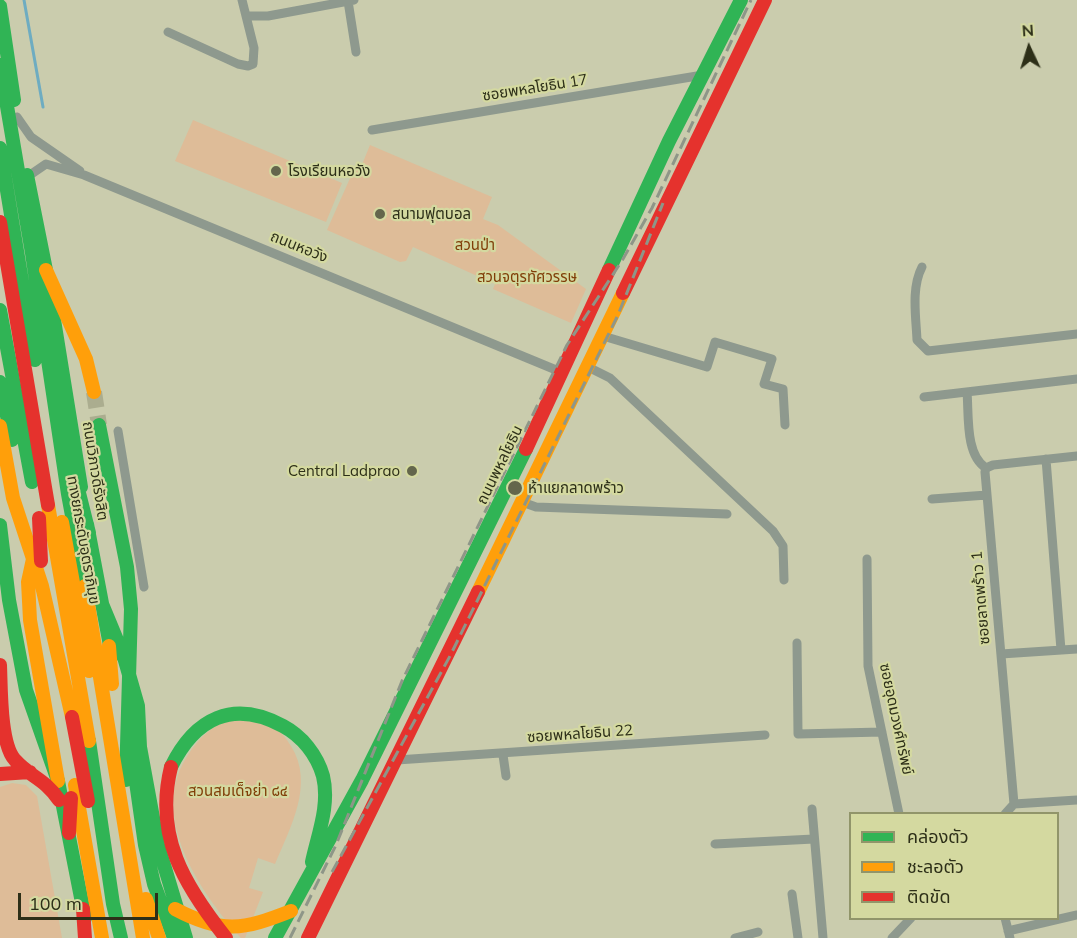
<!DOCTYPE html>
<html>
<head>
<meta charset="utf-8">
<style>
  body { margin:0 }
  #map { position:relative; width:1077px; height:938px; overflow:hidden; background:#caccad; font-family:Mulish,"Noto Sans Thai",sans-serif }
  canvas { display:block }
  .legend { position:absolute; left:849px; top:812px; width:210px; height:108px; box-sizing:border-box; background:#d4d9a0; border:2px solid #91956a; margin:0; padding:8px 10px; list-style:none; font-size:18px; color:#2d2f18 }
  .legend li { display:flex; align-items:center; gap:12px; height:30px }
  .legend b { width:30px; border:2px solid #91956a }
  .north { position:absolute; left:999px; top:18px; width:60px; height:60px; -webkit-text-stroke:4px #d4d9a0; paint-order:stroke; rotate:356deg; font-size:16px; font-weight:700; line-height:24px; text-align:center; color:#2d2f18 }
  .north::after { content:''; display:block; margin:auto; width:21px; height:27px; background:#2d2f18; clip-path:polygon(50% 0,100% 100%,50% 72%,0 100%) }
  .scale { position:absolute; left:18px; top:893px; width:140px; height:27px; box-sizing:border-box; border:3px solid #2d2f18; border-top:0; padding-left:8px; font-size:18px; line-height:21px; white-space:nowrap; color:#2d2f18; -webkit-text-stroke:4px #d4d9a0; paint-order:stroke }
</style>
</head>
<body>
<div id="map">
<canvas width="1077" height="938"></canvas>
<ul class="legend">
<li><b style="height:8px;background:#30b455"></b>คล่องตัว</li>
<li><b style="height:8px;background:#ff9f0a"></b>ชะลอตัว</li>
<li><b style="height:8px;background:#e5322d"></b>ติดขัด</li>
</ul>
<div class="north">N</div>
<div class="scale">100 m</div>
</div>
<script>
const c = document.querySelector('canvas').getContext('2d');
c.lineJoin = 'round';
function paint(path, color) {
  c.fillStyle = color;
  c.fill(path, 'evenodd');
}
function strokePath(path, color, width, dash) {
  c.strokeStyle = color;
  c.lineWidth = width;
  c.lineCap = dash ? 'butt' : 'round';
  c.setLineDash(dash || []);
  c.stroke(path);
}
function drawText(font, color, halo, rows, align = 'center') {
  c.font = font + ' Mulish,"Noto Sans Thai",sans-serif';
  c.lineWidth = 4.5;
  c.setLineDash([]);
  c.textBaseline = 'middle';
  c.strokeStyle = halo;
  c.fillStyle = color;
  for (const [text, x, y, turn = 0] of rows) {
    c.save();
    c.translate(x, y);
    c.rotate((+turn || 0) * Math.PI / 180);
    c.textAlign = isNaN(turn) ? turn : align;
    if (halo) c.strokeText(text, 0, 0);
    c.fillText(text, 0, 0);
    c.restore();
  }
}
const green = new Path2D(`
  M193,120L342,183L326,222L175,161Z
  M370,145L492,197L483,219L498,225L586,289L571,323L493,289L495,284L413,247L406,261L400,262L327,230L355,167H361Z
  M241,718C250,720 260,721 268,724C278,727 286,738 291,746C315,784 290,828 275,864L258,858L249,888L263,892L245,938H241C199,891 146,813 190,752C204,732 217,722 241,718Z
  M12,783L26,785L37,796L62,938H0V787Z`);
const stream = new Path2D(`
  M24,0L43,107`);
const highwayTunnel = new Path2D(`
  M94,392L99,425`);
const street = new Path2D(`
  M348,1L356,52
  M248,16H268L354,0
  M168,32L238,64L248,66L253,64L254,48L242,0
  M17,117L31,137L80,171
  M372,130L703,75
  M27,177L46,164L84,175L561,372
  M922,267C911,288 916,317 917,340L928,351L1077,334
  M603,336L707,367L715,342L772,359L764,384L783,389L785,425
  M588,367L610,378L773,531L783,546L784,580
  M967,392C969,415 965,455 986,468
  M924,397L1077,379
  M118,431L144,587
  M1046,459L1061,650
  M932,499L987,495
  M522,502L536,507L727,514
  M867,559L868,666L899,814
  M797,643L798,734L882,732
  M1001,654L1077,649
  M503,755L506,776
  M397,760L765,735
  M1014,804L1077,800
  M812,809L823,938
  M1005,814L1014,804L985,472L986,468L993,465L1077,456
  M715,844L814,839
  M792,894L798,938
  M1005,918L1010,938
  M1008,931L1077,915
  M735,938L758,932
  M892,938L911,918`);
const fast = new Path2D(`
  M0,6L14,100
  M0,65L32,253L68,494L85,586
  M0,148L35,360
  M27,175L46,270L81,487
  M609,270L669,141L741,0
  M0,310L32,482
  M0,382L12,440
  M99,425L127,567L131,609L126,780
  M75,477L89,533
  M87,524L112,656
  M0,525L9,600L26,690L58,781L85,918
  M102,604L124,657L138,706L140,747L158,845L186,938
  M89,741L113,904L121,938
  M132,754L145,845L154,884L174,938
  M171,767C195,718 233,699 283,726C302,736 317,755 323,776C330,805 318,834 312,862
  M275,938L362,780L526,449`);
const slow = new Path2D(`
  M46,270L86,359L94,392
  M0,426L13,498L42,586L72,717
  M48,505L89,741
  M62,522L89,671
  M33,559L28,582L30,620L58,781
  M85,586L143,938
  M478,592L623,293
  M109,646L112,684
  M75,785L102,938
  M146,899L159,938
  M175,909C222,934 243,930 291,911`);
const jam = new Path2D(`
  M0,222L48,505
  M623,293L765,0
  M526,449L609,270
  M39,518L41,561
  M0,665C1,688 0,744 15,760C30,777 44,778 59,800
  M72,717L88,801
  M171,767C154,836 184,885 226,938
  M0,774L30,772
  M69,833L71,798
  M83,909L85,938
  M308,938L478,592`);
const rail = new Path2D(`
  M332,872L450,656L618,315L663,203
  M290,938L336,845L402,681L567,345L623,259L652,208L751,0`);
const markers = [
  [276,171,6,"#64664c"],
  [380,214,6,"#64664c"],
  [412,471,6,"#64664c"],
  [515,488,8,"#64664c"]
];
const streetNames = [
  ["ซอยพหลโยธิน 17",535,88,-9],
  ["ถนนหอวัง",299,247,22],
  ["ถนนพหลโยธิน",500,465,-64],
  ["ถนนวิภาวดีรังสิต",95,471,81],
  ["ทางยกระดับอุตราภิมุข",83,540,80],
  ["ซอยลาดพร้าว 1",981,598,-95],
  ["ซอยอุดมวงศ์ทรัพย์",896,719,78],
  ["ซอยพหลโยธิน 22",580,734,-4]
];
const poiNames = [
  ["โรงเรียนหอวัง",288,171],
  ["สนามฟุตบอล",392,214],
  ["Central Ladprao",400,471,"right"],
  ["ห้าแยกลาดพร้าว",528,488]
];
const parkNames = [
  ["สวนป่า",475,245],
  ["สวนจตุรทัศวรรษ",527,277],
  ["สวนสมเด็จย่า ๘๔",238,791]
];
paint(green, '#debc98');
strokePath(stream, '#6eacc1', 3);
strokePath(highwayTunnel, '#abad8f', 16, [16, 8]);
strokePath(street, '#8e998e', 9);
strokePath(fast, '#30b455', 14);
strokePath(slow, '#ff9f0a', 14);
strokePath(jam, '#e5322d', 14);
strokePath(rail, '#8e9688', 3, [12, 6]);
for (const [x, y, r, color] of markers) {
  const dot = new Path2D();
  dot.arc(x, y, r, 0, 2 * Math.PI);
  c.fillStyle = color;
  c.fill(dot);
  strokePath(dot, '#d4d9a0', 2);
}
drawText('15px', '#2d2f18', '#d4d9a0', streetNames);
drawText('15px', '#2d2f18', '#d4d9a0', poiNames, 'left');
drawText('15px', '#803e08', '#d4d9a0', parkNames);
</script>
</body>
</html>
